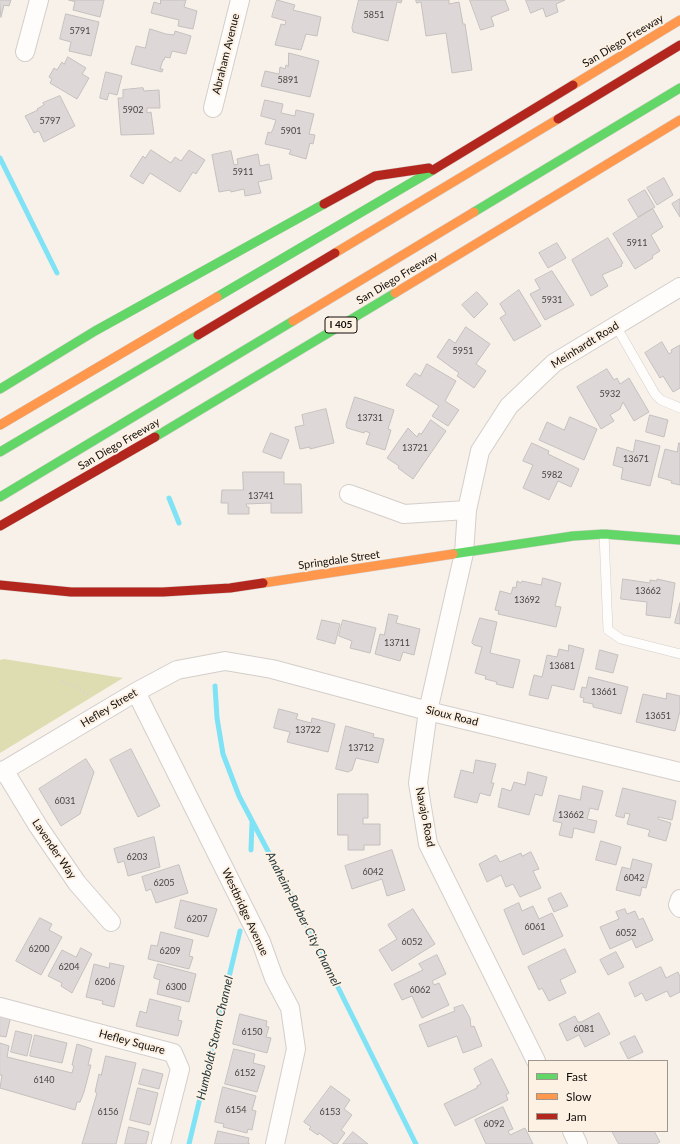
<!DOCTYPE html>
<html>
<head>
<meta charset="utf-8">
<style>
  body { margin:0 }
  #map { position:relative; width:680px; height:1144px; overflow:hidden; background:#f7f1ea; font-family:Lato,sans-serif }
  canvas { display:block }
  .legend { position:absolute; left:528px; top:1060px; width:140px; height:72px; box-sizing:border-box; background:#fdf1e4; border:1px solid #9f968d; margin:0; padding:5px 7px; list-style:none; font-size:12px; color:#120e0a }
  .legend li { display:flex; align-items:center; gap:8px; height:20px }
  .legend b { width:20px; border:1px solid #9f968d }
</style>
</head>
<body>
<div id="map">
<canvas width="680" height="1144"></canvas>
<ul class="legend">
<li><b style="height:5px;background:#63d668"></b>Fast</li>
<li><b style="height:5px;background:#ff974d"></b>Slow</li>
<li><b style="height:5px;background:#b3261e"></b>Jam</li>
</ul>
</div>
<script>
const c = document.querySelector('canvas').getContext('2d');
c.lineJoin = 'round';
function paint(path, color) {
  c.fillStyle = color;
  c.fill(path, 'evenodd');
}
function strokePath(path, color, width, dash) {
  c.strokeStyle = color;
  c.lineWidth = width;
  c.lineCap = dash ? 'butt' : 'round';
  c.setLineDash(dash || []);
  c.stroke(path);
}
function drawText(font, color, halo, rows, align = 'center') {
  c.font = font + ' Lato,sans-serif';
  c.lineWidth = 4;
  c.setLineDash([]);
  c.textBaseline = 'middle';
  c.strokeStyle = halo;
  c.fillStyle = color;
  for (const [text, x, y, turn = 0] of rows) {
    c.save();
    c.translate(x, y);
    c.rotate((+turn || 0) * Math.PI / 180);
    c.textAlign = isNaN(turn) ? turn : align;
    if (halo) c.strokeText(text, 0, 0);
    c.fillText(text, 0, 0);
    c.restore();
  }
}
const green = new Path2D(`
  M4,659L123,678L0,753V660Z`);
const stream = new Path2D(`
  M0,158L57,273
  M169,498L179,523
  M215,686L217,718L223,754L239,796L310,931L416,1144
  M251,850L252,823
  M189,1144L240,931`);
const building = new Path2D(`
  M0,0H11L9,6L4,5L1,17Z
  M69,0H104L100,17L73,10L75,2Z
  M161,0H186L184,7L197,11L193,29L178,26L179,20L151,13L154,2L160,4Z
  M277,0L295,5L293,10L321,17L317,36L306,34L301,50L275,45L281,24L285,25L286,21L272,17Z
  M359,0H402L401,3L397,2L388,41L353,32L352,28Z
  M416,0H449V4L459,2L463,24H465L472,70L452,73L446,33L426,36L421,2L417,3Z
  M470,0H505L509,10L491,17L494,26L481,30Z
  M526,0H565L556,4L558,12L546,17L543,8L531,13Z
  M66,14L99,22L91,56L69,51L71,42L60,39Z
  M150,29L166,34L174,35L175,31L191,36L186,54L172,51L170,58L165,57L164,60H163L160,69H163L162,72L131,64L136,46L145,48Z
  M289,53L319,61L310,97L261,86L265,71L279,74L280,67L285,69L286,65L288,66Z
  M68,57L86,68L82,74L89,78L77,99L50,83L52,79L49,77L54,68L57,70L62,62L64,64Z
  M106,72L122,76L117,95L109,93L107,100L100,98Z
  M143,88L144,91L159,90L160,108H147V113L151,112L154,134L121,135L118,98H123V90Z
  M60,96L75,126L44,142L39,131L34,133L25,116L38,110L37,109L44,105L43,103Z
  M265,100L283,104L281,113L295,116L296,110L314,114L309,134L315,135L313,144L310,143L306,159L289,154L291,150L265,144L268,132L271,133L273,129L276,120L261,116Z
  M151,150L171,163L175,157L181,161L189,150L205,160L196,174L193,172L180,192L150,173L143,184L130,176L143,156L145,158Z
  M231,151L234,165L238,164L237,159L258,154L260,166L269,164L272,179L258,182L261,193L245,196L244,189L231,192L230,190L219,192L212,155Z
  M664,178L673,195L657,205L647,188Z
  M645,190L655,207L638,217L628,200Z
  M680,199V217L672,204Z
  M653,209L663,227L651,235L660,251L652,256L653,258L635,269L613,234Z
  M608,238L623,263L621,264L622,266L602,275L608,286L591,296L572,260Z
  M557,243L566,258L548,268L539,253Z
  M552,271L574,305L545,320L530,294L540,289L535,280Z
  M519,290L541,326L514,341L500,318L506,314L500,304Z
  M477,292L488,304L474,318L462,305Z
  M466,327L490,344L476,364L486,371L474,388L457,376L459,373L437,357L449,339L455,343Z
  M662,342L669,354L672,352L671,350L680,345V388L673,392L663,376L660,378L645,353Z
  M427,364L456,381L445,401L459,410L448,426L432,416L439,406L406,385L415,373L420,376Z
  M607,369L614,380L617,378L620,384L629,378L649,412L634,421L623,402L620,409L610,415L614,421L601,429L577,387Z
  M355,397L394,410L388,429L391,430L385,450L366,444L370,433L365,431L364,433L347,428L346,425Z
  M326,409L334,443L310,449V447L300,449L295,427L304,425L302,415Z
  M650,415L668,420L664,437L646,432Z
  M570,417L597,429L584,460L539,440L547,422L564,430Z
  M431,420L446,431L413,479L398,468L399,466L387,458L408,428L417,437L419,433L421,434Z
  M271,433L289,440L281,459L263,452Z
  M636,440L660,446L650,486L621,479L623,468L613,465L617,447L633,452Z
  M532,443L549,451L548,454L579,469L571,487L558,481L549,500L523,488L533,465L523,461Z
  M679,443H680V485L671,483L672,481L658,477L665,449L677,452Z
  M243,472H284V484H301L302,513H271V503L246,504L247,507H249V514H228V503H221L222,490H243Z
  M543,578L561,583L555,606L561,607L556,627L498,614L499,611L495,610L500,591L511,594L513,587L516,588L517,581L521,583L522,581L541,585Z
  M623,579L650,583V580L657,581V579L675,583L670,618L646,615L647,602L621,599Z
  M680,603V624L675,623Z
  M389,614L398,616L396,623L420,629L414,655L403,652L400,661L375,654L380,634L384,635Z
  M480,618L497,622L490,653L520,660L513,688L496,684L497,682L485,679L486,676L475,673L482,647L474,645L472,643Z
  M322,620L340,624L335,644L317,639Z
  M343,620L376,628L370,653L350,648L352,641L339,636Z
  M569,645L584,649L574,690L552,685L548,699L529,695L534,675L542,677L547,655L557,657L559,649L568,651Z
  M600,650L618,655L613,673L596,669Z
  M589,677L628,687L621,714L593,707V704L583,702L584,698L580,697L582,687L586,688Z
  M667,693L680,696V711L675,731L636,722L643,694L666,699Z
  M279,709L298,714L296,719L311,723L312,718L335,724L328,752L287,742L290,732L274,728Z
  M346,726L374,734L373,737L384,739L378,763L356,758L352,770L348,772L336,769Z
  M131,749L160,806L138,817L110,760Z
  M86,759L94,772L80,814L61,826L39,789Z
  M476,760L496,764L491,783H494L490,796L480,793L477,803L454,797L461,770L473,773Z
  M528,772L547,777L542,796L535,794L529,815L498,807L502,788L511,791L514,782L525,785Z
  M583,786L603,791L598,810L590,808L587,819L597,821L594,833L574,828L572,838L559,835L562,823L553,821L559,795L580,800Z
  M623,788L676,801L672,820L658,817V819L671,823L666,841L648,836L650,830L627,824L630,814L625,813L624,818L616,816Z
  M338,794H368V818H363V824H380V845H364V850H348V835H338Z
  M154,837L160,867L128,876L124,861L118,863L114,849Z
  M601,841L621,847L616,865L596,860Z
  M392,850L405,890L387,896L382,879L352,889L345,866Z
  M531,852L539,869L533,871L541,888L520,897L513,884L506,887L501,875L487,882L479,864L496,855L500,862L521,853L522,856Z
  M633,859L652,864L646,888L642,887L640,896L616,890L622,867L630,869Z
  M179,865L188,893L156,903L151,889L146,891L142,877Z
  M561,893L568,906L554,912L548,899Z
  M181,900L217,909L208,937L175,928Z
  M519,903L522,911L533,906L539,919L552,913L563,936L523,955L504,910Z
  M413,909L435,944L392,971L379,950L397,939L388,925Z
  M625,909L627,914L635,911L639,920L643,918L653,940L636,948L632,939L610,949L600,927L619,919L616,912Z
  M40,918L52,924L49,930L62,937L41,975L16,961Z
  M161,932L193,940L189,956L193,957L189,969L148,959L151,945L157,946Z
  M81,948L92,954L72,993L61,986L62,983L48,976L62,950L76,957Z
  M565,949L576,972L560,980L566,993L549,1001L542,988L539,990L528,967Z
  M616,952L624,967L608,975L600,960Z
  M437,955L446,974L432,981L434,985L439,983L449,1005L422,1018L412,996L402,1000L394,984L423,970L419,964Z
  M110,963L124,966L114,1007L102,1004L103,1001L86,997L94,964L109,968Z
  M158,964L196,974L189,1002L157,994L160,980L154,978Z
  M661,967L666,978L678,972L680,977V992L670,997L667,991L646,1001L642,993L635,997L629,983Z
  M150,999L181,1007L178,1020L182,1021L178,1036L136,1026L140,1011L146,1013Z
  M463,1005L470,1018L471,1027L474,1026L482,1046L463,1053L457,1036L428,1047L419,1025L455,1011L454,1008Z
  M0,1013L11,1016L6,1037L0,1036Z
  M599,1013L610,1034L585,1047L579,1035L567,1041L559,1024L575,1016L578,1022H581Z
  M240,1014L267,1021L266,1026L269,1027L266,1037L271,1038L267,1053L233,1044Z
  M16,1031L32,1035L27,1056L11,1052Z
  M35,1035L67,1043L62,1063L30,1056Z
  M635,1036L643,1052L628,1059L620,1043Z
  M0,1043L9,1046L7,1057L72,1073L74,1066L72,1065L77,1044L92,1049L88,1065H91L84,1092L80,1102H77L75,1110L0,1088L2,1075H0Z
  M234,1049L255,1054L253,1063L265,1066L257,1092L225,1084Z
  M106,1056L136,1063L116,1144H82L97,1093L95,1092L99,1074L101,1075Z
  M492,1059L509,1093L506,1095L508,1100L455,1126L444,1104L477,1088V1086L481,1084L474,1069Z
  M143,1069L163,1074L159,1089L139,1084Z
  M331,1086L350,1100L344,1109L352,1115L341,1130L345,1133L337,1144H334L319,1133L318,1135L309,1129L311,1127L304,1122Z
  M223,1087L256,1096L252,1110L256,1111L252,1130L248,1129L247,1133L223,1127L224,1124L215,1122Z
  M138,1088L158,1093L150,1125L130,1120Z
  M503,1107L513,1129L508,1131L510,1135L525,1128L533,1144H486L475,1120Z
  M129,1127L149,1132L146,1144H125Z
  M218,1131L249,1138L248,1143L250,1144H215Z
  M612,1131H654L660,1142L656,1144H619Z
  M353,1132L368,1144H343Z`);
const path = new Path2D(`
  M62,681L76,687L90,696`);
const lane = new Path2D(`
  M616,326L655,394L661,400L680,408
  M604,534L608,630L621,639L680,654`);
const street = new Path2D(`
  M25,52L39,0
  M213,108L240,0
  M349,494L404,514L467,510
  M136,692L261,942L274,978L290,1008L296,1049L275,1144
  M4,770L38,826L77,883L111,922
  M0,773L136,692L177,670L225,661L272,669L428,711L680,772
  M680,899L678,905L680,908
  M0,1007L173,1053L180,1069L161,1144
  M536,1061L428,844L418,783L428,711L464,553L467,510L480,451L509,406L554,363L680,287
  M572,1131L578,1144`);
const fast = new Path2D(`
  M474,212L680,88
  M217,297L433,170
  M0,389L95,331L324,204
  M155,437L395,293
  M0,452L198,335
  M0,497L293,321
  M453,554L573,536L604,534L680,540`);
const slow = new Path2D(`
  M573,85L680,20
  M335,253L558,119
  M395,293L680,120
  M293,321L474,212
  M0,425L217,297
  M263,583L453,554`);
const jam = new Path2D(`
  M558,119L680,45
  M433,170L573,85
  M324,204L375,176L429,168
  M198,335L335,253
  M0,526L155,437
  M0,585L71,592H163L230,588L263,583`);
const numberNames = [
  ["5851",374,15],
  ["5791",80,31],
  ["5891",288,80],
  ["5902",133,110],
  ["5797",50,121],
  ["5901",291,131],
  ["5911",243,172],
  ["5911",637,243],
  ["5931",552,300],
  ["5951",463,351],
  ["5932",610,394],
  ["13731",370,418],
  ["13721",415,448],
  ["13671",636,459],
  ["5982",552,475],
  ["13741",261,496],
  ["13662",648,591],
  ["13692",527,600],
  ["13711",397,643],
  ["13681",562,666],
  ["13661",604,692],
  ["13651",658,716],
  ["13722",308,730],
  ["13712",361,748],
  ["6031",65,801],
  ["13662",571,815],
  ["6203",137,857],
  ["6042",373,872],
  ["6042",634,878],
  ["6205",164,883],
  ["6207",197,919],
  ["6061",535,927],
  ["6052",626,933],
  ["6052",412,942],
  ["6200",39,949],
  ["6209",170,951],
  ["6204",69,967],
  ["6206",105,982],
  ["6300",176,987],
  ["6062",420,990],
  ["6081",584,1029],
  ["6150",252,1032],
  ["6152",245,1073],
  ["6140",44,1080],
  ["6154",236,1110],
  ["6156",108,1112],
  ["6153",330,1112],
  ["6092",494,1124]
];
const shields = [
  [341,325,32]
];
const shieldNames = [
  ["I 405",341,325]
];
const streetNames = [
  ["San Diego Freeway",623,41,-31],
  ["Abraham Avenue",226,54,-76],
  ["San Diego Freeway",397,278,-31],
  ["Meinhardt Road",585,345,-32],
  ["San Diego Freeway",119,444,-30],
  ["Springdale Street",339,560,-8],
  ["Hefley Street",109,708,-31],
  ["Sioux Road",452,716,14],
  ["Navajo Road",425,817,79],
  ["Lavender Way",54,849,56],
  ["Westbridge Avenue",245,912,65],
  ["Hefley Square",132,1042,15]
];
const waterNames = [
  ["Anaheim-Barber City Channel",303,919,63],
  ["Humboldt Storm Channel",215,1038,-77]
];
paint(green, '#deddb1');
strokePath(stream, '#7fe2f5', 5);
paint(building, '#ddd8d7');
strokePath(building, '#c4c0be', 1);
strokePath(lane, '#d4cec9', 10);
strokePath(street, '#d4cec9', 20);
strokePath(fast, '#d4cec9', 10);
strokePath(slow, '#d4cec9', 10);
strokePath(jam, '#d4cec9', 10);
strokePath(path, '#d5d2d0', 2.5, [1, 3]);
strokePath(lane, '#fefdfc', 9);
strokePath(street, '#fefdfc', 18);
strokePath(fast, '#63d668', 9);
strokePath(slow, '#ff974d', 9);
strokePath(jam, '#b3261e', 9);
drawText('9px', '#484440', null, numberNames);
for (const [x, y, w] of shields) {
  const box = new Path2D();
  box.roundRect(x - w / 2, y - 8, w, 16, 3);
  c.fillStyle = '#fdf1e4';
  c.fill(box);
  strokePath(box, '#120e0a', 1);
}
drawText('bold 10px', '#120e0a', null, shieldNames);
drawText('11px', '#120e0a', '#fdf1e4', streetNames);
drawText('italic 12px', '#21393f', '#fdf1e4', waterNames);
</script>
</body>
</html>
